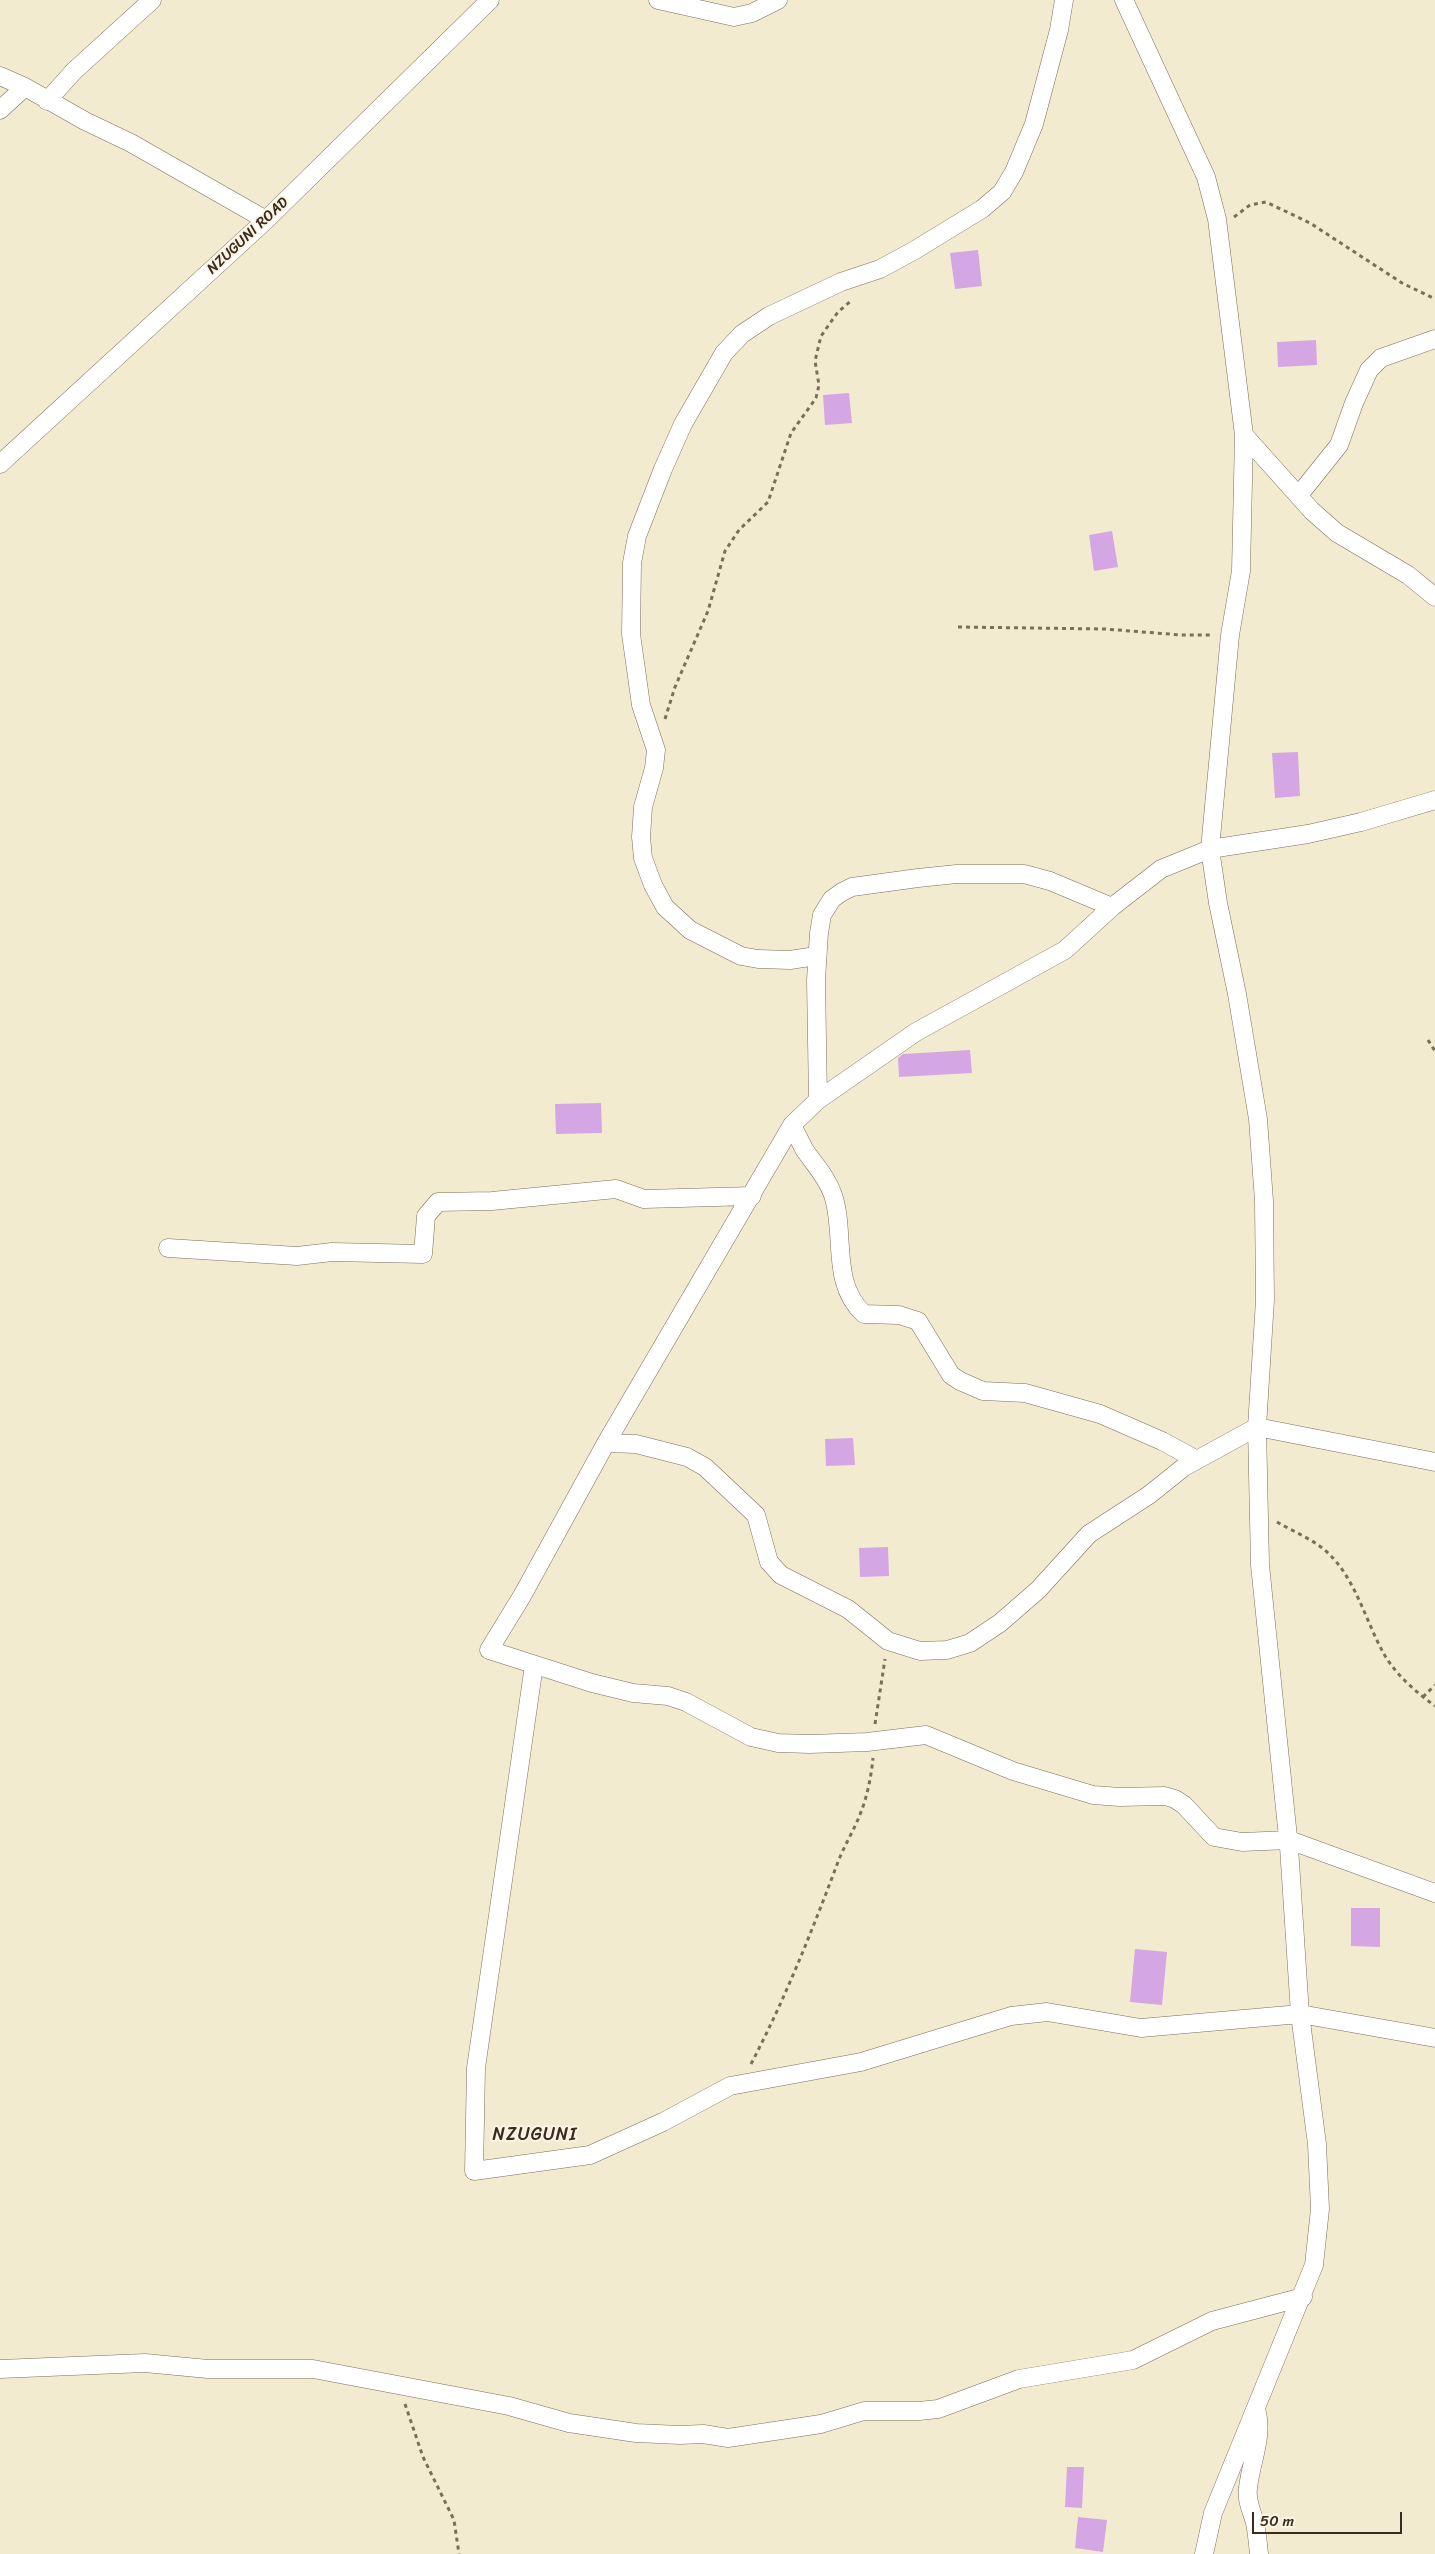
<!DOCTYPE html>
<html>
<head>
<meta charset="utf-8">
<style>
  body { margin:0 }
  #map { position:relative; width:1435px; height:2554px; overflow:hidden; background:#f3ebd0; font-family:Sriracha,sans-serif }
  canvas { display:block }
  .scale { position:absolute; left:1252px; top:2512px; width:150px; height:22px; box-sizing:border-box; border:2px solid #3b2a1e; border-top:0; padding-left:6px; font-size:15px; line-height:18px; white-space:nowrap; color:#3b2a1e; -webkit-text-stroke:4px #fcf5e5; paint-order:stroke }
</style>
</head>
<body>
<div id="map">
<canvas width="1435" height="2554"></canvas>
<div class="scale">50 m</div>
</div>
<script>
const c = document.querySelector('canvas').getContext('2d');
c.lineJoin = 'round';
function paint(path, color) {
  c.fillStyle = color;
  c.fill(path, 'evenodd');
}
function strokePath(path, color, width, dash) {
  c.strokeStyle = color;
  c.lineWidth = width;
  c.lineCap = dash ? 'butt' : 'round';
  c.setLineDash(dash || []);
  c.stroke(path);
}
function drawText(font, color, halo, rows, align = 'center') {
  c.font = font + ' Sriracha,sans-serif';
  c.lineWidth = 4;
  c.setLineDash([]);
  c.textBaseline = 'middle';
  c.strokeStyle = halo;
  c.fillStyle = color;
  for (const [text, x, y, turn = 0] of rows) {
    c.save();
    c.translate(x, y);
    c.rotate((+turn || 0) * Math.PI / 180);
    c.textAlign = isNaN(turn) ? turn : align;
    if (halo) c.strokeText(text, 0, 0);
    c.fillText(text, 0, 0);
    c.restore();
  }
}
const building = new Path2D(`
  M978,250L982,286L955,289L950,253Z
  M1316,340L1317,365L1278,367L1277,342Z
  M849,393L852,423L825,425L823,395Z
  M1112,531L1118,567L1094,571L1089,535Z
  M1298,752L1300,796L1275,798L1272,753Z
  M970,1050L972,1073L899,1077L898,1058L903,1054Z
  M601,1103L602,1133L556,1134L555,1104Z
  M853,1438L855,1465L826,1466L825,1439Z
  M888,1547L889,1576L860,1577L859,1548Z
  M1351,1908H1380V1947L1351,1946Z
  M1135,1949L1167,1952L1162,2005L1130,2002Z
  M1067,2467H1084L1082,2508L1065,2507Z
  M1078,2517L1107,2520L1103,2552L1075,2548Z`);
const path = new Path2D(`
  M1234,217L1250,205L1266,202L1310,223L1402,283L1435,299
  M958,627L1105,629L1181,635H1212
  M665,719L675,687L708,611L725,551L739,530L768,502L791,433L816,398L819,385L815,361L821,336L838,312L852,300
  M1428,1040L1435,1051
  M1277,1522C1294,1532 1315,1540 1329,1554C1356,1580 1366,1622 1384,1654C1396,1675 1416,1692 1435,1706
  M1423,1697L1435,1685
  M875,1724L885,1659
  M751,2064C785,1999 812,1931 838,1862C844,1846 853,1832 859,1817C867,1798 871,1778 873,1758
  M405,2404L423,2457L454,2520L459,2554`);
const street = new Path2D(`
  M658,0L734,17L752,13L778,0
  M1124,0L1206,177L1217,219L1244,435L1241,571L1230,635L1210,849L1218,903L1237,994L1258,1119L1264,1201L1265,1300L1257,1427L1260,1565L1289,1847L1300,2014L1317,2144L1320,2209L1314,2265L1213,2513L1204,2554
  M0,76L25,87L85,121L131,143L266,220
  M47,101L74,71L152,0
  M0,110L25,87
  M1244,435L1312,511L1337,533L1408,575L1435,597
  M0,464L266,220L490,0
  M1299,495L1339,445L1354,403L1369,370L1381,358L1435,339
  M1435,800L1361,822L1308,834L1210,849L1161,869L1112,907L1065,950L916,1032L818,1100L792,1125L606,1443L522,1596L489,1650L592,1683L633,1693L668,1696L686,1702L751,1737L778,1743L810,1744L867,1742L926,1735L1013,1771L1093,1795L1120,1797L1165,1796L1175,1799L1184,1805L1214,1837L1242,1842L1289,1840L1435,1893
  M816,956L790,960L758,959L741,956L690,930L665,907L653,885L643,858L641,837L643,807L654,768L656,750L641,705L631,634L632,563L637,536L663,469L683,424L724,353L742,334L769,316L841,282L880,269L915,250L982,209L1002,192L1014,172L1034,124L1059,30L1064,0
  M818,1100L816,980L819,933L822,915L832,899L842,892L852,887L918,878L957,874H1024L1050,881L1112,907
  M792,1125C796,1133 800,1141 804,1149C814,1164 827,1177 833,1195C846,1234 830,1283 864,1314L899,1315L918,1321L951,1375L960,1381L983,1391L1025,1393L1100,1414L1162,1441L1197,1460
  M168,1248L297,1256L332,1252L423,1254L426,1216L438,1202L492,1201L616,1189L644,1199L752,1196
  M606,1443L636,1444L687,1457L705,1467L756,1515L769,1562L781,1575L848,1609L888,1641L920,1651L947,1650L970,1643L1000,1623L1038,1590L1089,1534L1149,1495L1184,1467L1257,1427L1435,1462
  M534,1665L476,2068L474,2171L590,2155L663,2122L730,2086L861,2062L1011,2016L1047,2012L1141,2028L1300,2014L1435,2038
  M0,2369L145,2363L208,2369H313L509,2406L569,2423L636,2433L680,2435L703,2434L728,2438L821,2424L864,2411H919L938,2409L1019,2379L1133,2360L1212,2321L1303,2297
  M1256,2408C1264,2437 1251,2460 1248,2488C1246,2501 1252,2511 1255,2523C1257,2533 1258,2544 1259,2554`);
const streetNames = [
  ["NZUGUNI ROAD",248,236,-43]
];
const quarterNames = [
  ["NZUGUNI",535,2135]
];
paint(building, '#d5a6e4');
strokePath(street, '#7b6e5c', 19);
strokePath(path, '#7b6e5c', 3, [4, 4]);
strokePath(street, '#fff', 18);
drawText('15px', '#3b2a1e', '#fcf5e5', streetNames);
c.letterSpacing = '1px';
drawText('18px', '#3b2a1e', '#fcf5e5', quarterNames);
c.letterSpacing = '0px';
</script>
</body>
</html>
